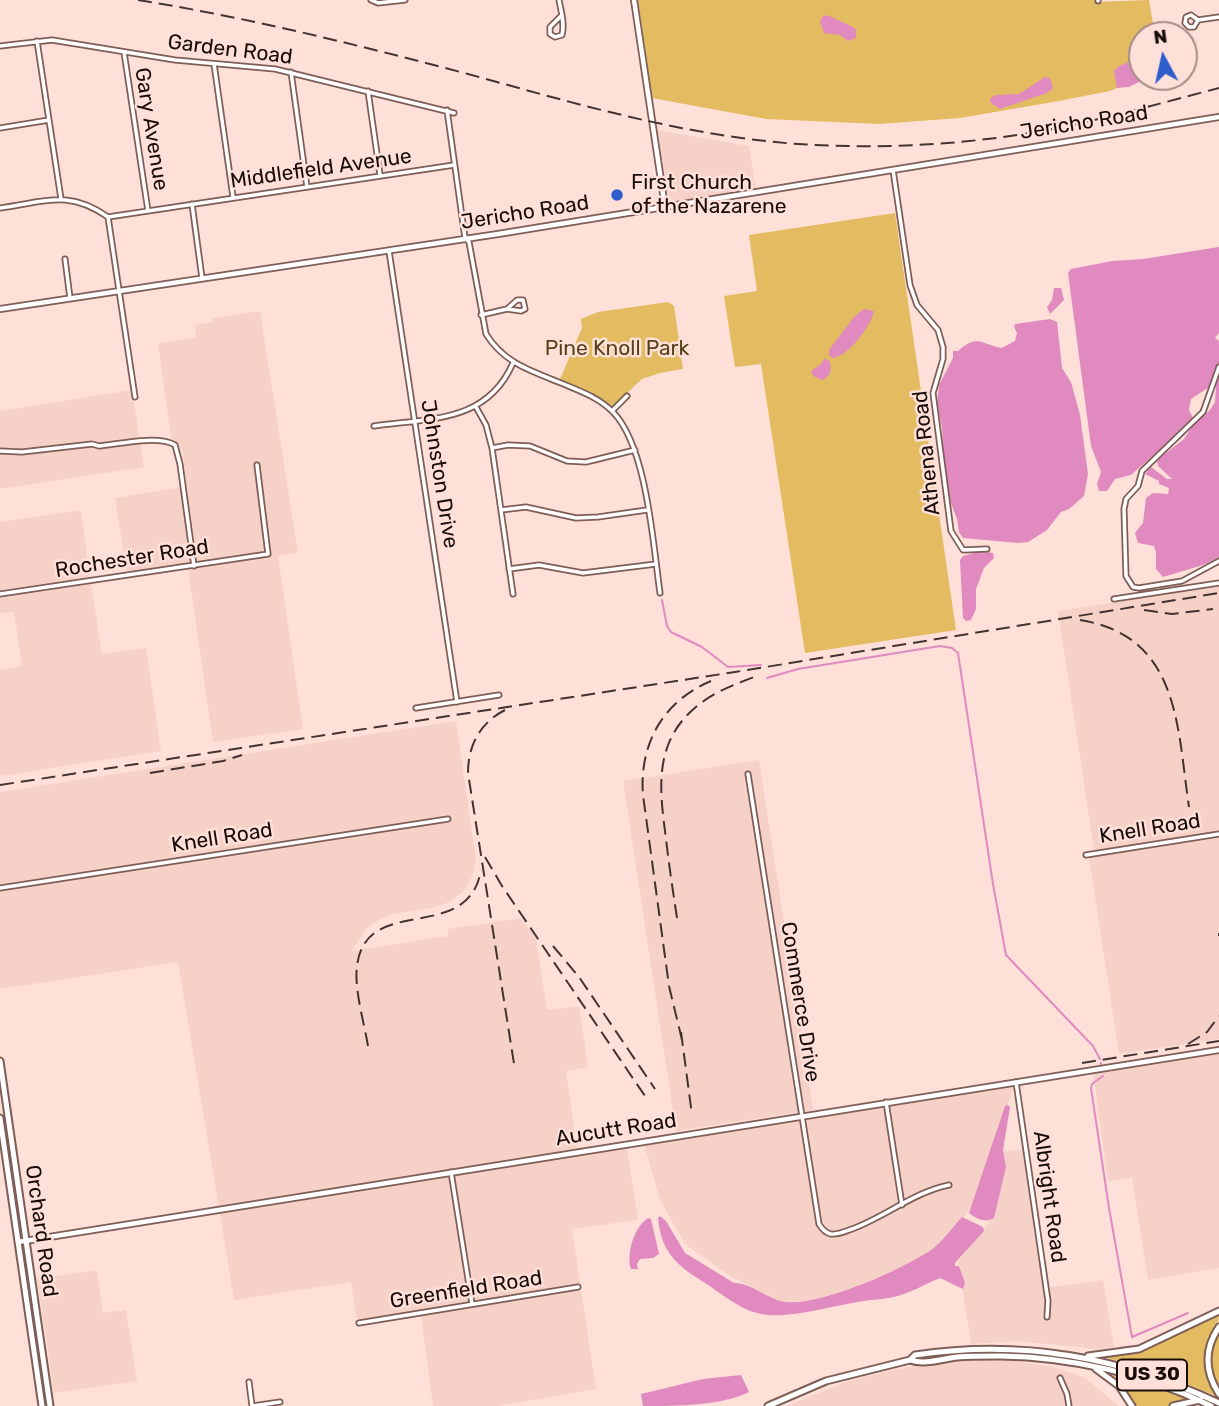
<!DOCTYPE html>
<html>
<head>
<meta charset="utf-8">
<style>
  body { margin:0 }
  #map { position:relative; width:1219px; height:1406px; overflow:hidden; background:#ffe0d9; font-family:Rubik,sans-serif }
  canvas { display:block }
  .north { position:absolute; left:1128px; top:21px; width:70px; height:70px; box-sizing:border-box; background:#ffe0d9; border:2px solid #a38b86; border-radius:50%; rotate:352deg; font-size:19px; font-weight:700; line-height:28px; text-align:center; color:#180c09 }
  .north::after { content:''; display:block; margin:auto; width:24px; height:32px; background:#2e5dcc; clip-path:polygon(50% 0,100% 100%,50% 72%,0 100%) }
</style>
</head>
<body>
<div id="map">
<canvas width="1219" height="1406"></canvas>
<div class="north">N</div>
</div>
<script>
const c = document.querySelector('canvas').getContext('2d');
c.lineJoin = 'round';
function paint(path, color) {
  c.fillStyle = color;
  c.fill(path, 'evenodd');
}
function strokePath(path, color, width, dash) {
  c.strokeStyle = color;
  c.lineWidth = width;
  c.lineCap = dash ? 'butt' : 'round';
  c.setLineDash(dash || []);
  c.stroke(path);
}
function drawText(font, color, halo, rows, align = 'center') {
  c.font = font + ' Rubik,sans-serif';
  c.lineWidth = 5;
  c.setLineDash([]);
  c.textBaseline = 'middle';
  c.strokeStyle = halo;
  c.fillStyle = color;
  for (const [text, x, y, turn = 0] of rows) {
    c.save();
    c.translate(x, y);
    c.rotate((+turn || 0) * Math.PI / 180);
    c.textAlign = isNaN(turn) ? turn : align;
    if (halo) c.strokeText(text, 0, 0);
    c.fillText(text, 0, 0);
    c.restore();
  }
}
const built = new Path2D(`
  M657,130L749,146L756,190L670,203Z
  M260,311L298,553L278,556L303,729L213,742L188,569L198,567L184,464L182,448L171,438L158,343L196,338L195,325L213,322V318Z
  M132,390L144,467L0,489V411Z
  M181,487L193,564L127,574L115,498Z
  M81,510L90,577L0,590V522Z
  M91,584L102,654L146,648L161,751L0,776V670L22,666L14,612L0,613V598Z
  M1219,586V1039L1119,1054L1089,858L1088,852L1094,850L1058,611Z
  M456,721L476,860L472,877L463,892L447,903L431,908L389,915L376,922L366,929L352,951L448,936V929L521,918L536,939L547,1010L579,1006L588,1067L566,1071L577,1148L626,1141L638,1220L572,1229L596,1389L498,1406H433L421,1316L358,1326L351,1282L234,1300L178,962L0,989V792Z
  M759,760L813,1110L676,1131L623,781Z
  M1219,1052V1268L1148,1280L1132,1178L1108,1181L1093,1073Z
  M1014,1085L994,1149L970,1209L936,1252L830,1298L784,1303L730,1276L685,1244L660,1200L644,1144Z
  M1024,1149L1044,1288L1103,1280L1114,1347L1097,1349L1017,1341L971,1344L958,1261L988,1224L1003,1172V1152Z
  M97,1270L103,1313L126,1310L137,1381L54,1393L37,1279Z
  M967,1361H1011L1054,1367L1084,1377L1119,1406H787L845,1382L892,1370L926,1364Z`);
const green = new Path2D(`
  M638,0H1095L1096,2L1149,0L1155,35H1142V77L1110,91L1059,101L960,118L879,124L766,119L652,98Z
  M895,213L956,630L805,653L761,364L735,367L724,296L757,291L749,235Z
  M668,302L674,306L683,369L660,373L642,379L613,406L592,393L560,379L582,328L581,319L598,312Z
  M1219,1314C1219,1325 1213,1330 1209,1340C1201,1360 1206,1380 1219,1397L1164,1375L1104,1357L1143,1350Z
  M1219,1332V1389C1208,1369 1208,1352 1219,1332Z
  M995,1351L1076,1358L1138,1373L1192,1394L1107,1367L977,1354L916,1360L915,1357Z
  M1111,1375L1150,1385L1188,1400L1169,1406H1134L1127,1392Z`);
const water = new Path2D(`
  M827,15L853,27L856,30V38L848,41L840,35L824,33L820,22L822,17Z
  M1139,46H1142V77H1149L1129,87L1117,88L1114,71L1119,66L1131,61L1134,50Z
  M1045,77L1050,78L1053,88L1047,93L1000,109L991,103L990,99L995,95L1019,94Z
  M1219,247V333L1215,338L1219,341V557L1206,564L1163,577L1156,569V552L1154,546L1138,543L1135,533L1143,523L1146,498L1153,493L1168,494L1169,488L1159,484V481L1145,474L1151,467L1167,479H1172L1158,466L1157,460L1184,439L1193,425L1210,410L1215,402L1216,387L1211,386L1191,399L1189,410L1193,418C1187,425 1177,430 1173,438L1131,475L1115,479L1107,491H1099L1097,484L1101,472L1091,446L1068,273L1071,269L1112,261L1143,259Z
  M1054,288H1061L1064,300L1050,314L1047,307L1052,300Z
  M864,309L874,311C872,325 847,358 832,358L829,355V350L854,317Z
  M1050,319L1057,322L1062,368L1071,382L1080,415L1088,474L1084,496L1069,509L1061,512L1047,530L1028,542L1018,543L963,538L959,532L957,519L946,490L942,428L937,403L939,385L953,358V351H958C978,333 982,345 1002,348L1015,341L1017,333L1014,327L1015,324Z
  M825,358L830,362C832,371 830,377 822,380L813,376L811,371L820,365Z
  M981,551L993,553L994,558L984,568L976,589V609L971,620L966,621L963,618L960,560L963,556Z
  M1008,1105L1010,1107L1003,1150L1006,1167L994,1218C985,1223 976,1219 969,1213L1005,1106Z
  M660,1216L666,1221L685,1253L734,1283C749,1282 768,1299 785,1302C820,1306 898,1271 928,1252C941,1244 952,1228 962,1217L983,1227L984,1231L955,1263V1266H959L965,1283L963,1289L940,1278C927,1283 914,1291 901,1295C886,1300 872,1299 858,1302C831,1306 783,1321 757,1313C737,1308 720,1292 702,1281C675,1264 661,1251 658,1218Z
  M648,1218L651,1219L659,1254L653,1258L640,1259L637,1264L638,1269H631C626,1254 634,1227 648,1218Z
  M741,1375L749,1392C721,1406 677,1406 643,1406L641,1394L703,1379Z`);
const stream = new Path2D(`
  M662,600L667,626L671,632L702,647L728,667L761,665
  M767,678L798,669L940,646L952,648L958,653L993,884L1006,955L1093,1046L1100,1059
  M1101,1063V1065
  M1103,1076L1092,1084L1091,1088L1109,1208L1132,1337L1188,1313`);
const street = new Path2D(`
  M371,0L378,3L405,0
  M559,0C561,11 565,24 562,35L555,37L550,34V27L562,15
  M1098,0V1
  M1198,20L1194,27H1189L1185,23L1186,17L1191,15L1198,20L1219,17
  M37,41L61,199
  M0,46L52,40L175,60L275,69L454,113
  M124,52L148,211
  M214,64L233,197
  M291,72L307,187
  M368,91L380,175
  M447,110L465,238L469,242L486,334C504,363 531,371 561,383C580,391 598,397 613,412C647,447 653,544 660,593
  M0,128L49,120
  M893,170L910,285L917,305L938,330L943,347V359L933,393L951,531L963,550L987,549
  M192,204L202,278
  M0,208C45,202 68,189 108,217L454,165
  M108,217L135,397
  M389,251L457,702
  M65,259L70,298
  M481,315L507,309L521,311L525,309L523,300H517L507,309
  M1219,367L1203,412L1142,471L1138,486L1126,499L1124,509L1126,576L1133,587L1139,588L1182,581L1219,561
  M476,407L486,425L492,448L513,594
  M612,411L627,396
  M374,426C430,418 487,423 513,363
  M492,448L508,445L530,446L567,461L586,462L635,450
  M0,451L22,452L92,444L99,446C119,444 158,435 175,445L180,464L194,566
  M501,510L526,507L576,518L598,517L647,510
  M509,569L539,565L583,573L656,564
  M0,594L268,554L257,465
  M1114,599L1219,583
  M416,708L499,695
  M748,774L819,1224C822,1229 825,1233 831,1234C838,1235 846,1231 852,1229C885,1217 914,1192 949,1185
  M1086,855L1219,834
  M0,888L448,819
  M1016,1082L1048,1301L1047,1317
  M886,1102L902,1205
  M451,1172L472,1304
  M359,1323L578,1287
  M1060,1378L1067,1394L1069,1406
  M249,1382L252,1406
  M253,1406L280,1402`);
const secondary = new Path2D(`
  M634,0L665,207
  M0,309L498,234L1219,117
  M18,1242L1219,1050`);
const primary = new Path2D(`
  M0,1061L50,1406
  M0,1118L42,1406
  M1219,1327C1204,1349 1205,1372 1219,1394
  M1088,1356L1139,1349L1219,1311
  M910,1360C923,1365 942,1359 957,1357C971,1356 986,1356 1000,1356C1072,1357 1146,1374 1211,1406
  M1096,1369L1119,1386L1132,1406
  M768,1406L826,1381L910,1360L915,1355C1023,1339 1120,1357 1219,1403
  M1173,1406L1200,1400`);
const rail = new Path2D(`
  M138,0C250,18 358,45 468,74C577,104 685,136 798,144C888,150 980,144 1068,126C1119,115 1169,101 1219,88
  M1144,610L1172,614L1213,609
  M1080,620C1180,636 1177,727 1189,807
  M505,710C480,723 468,745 468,773L515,1070
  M150,773L223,761L242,755
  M0,785L735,672L1219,593
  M485,857L502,886L645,1096
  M677,918C673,892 669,865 666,839C659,786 653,739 701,703C718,690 739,683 759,675
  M1219,933V936
  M553,946L579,977L655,1089
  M681,1032L692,1115
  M682,1040L669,986L643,795C639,744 663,701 711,681
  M1188,1044L1207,1032L1219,1016
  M368,1046C364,1022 354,989 357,966C366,892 468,946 481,870
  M1082,1063L1219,1041`);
const markers = [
  [617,195,7,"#2e5dcc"]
];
const shields = [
  [1152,1375,70]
];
const shieldNames = [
  ["US 30",1152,1375]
];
const streetNames = [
  ["Garden Road",230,50,7],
  ["Jericho Road",1084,123,-9],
  ["Gary Avenue",151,129,81],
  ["Middlefield Avenue",321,169,-8],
  ["Jericho Road",525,213,-9],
  ["Athena Road",927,453,-96],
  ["Johnston Drive",439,474,81],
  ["Rochester Road",132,559,-9],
  ["Knell Road",1150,829,-9],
  ["Knell Road",222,838,-9],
  ["Commerce Drive",800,1002,81],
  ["Aucutt Road",616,1130,-9],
  ["Albright Road",1049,1197,82],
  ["Orchard Road",41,1231,82],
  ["Greenfield Road",466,1290,-9]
];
const poiNames = [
  ["First Church",631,183],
  ["of the Nazarene",631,207]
];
const parkNames = [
  ["Pine Knoll Park",617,349]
];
paint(built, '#f5d1c8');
paint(green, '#e3bc61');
paint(water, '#e08ac0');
strokePath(stream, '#e08ac0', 2);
strokePath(street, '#7e5e56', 7);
strokePath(secondary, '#7e5e56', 8);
strokePath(primary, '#7e5e56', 9);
strokePath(street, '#fff', 3.5);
strokePath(secondary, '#fff', 4.5);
strokePath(primary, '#fff', 5);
strokePath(rail, '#433330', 2, [14, 7]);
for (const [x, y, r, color] of markers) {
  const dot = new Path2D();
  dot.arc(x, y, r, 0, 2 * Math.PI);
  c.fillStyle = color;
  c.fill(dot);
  strokePath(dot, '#ffe0d9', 2.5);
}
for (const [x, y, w] of shields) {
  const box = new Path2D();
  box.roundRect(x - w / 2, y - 15.5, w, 31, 5);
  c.fillStyle = '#ffe0d9';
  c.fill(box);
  strokePath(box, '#180c09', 2);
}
drawText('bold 19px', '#180c09', null, shieldNames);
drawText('21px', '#180c09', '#ffe0d9', streetNames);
drawText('21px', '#180c09', '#ffe0d9', poiNames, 'left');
drawText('21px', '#54431a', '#ffe0d9', parkNames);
</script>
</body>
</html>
